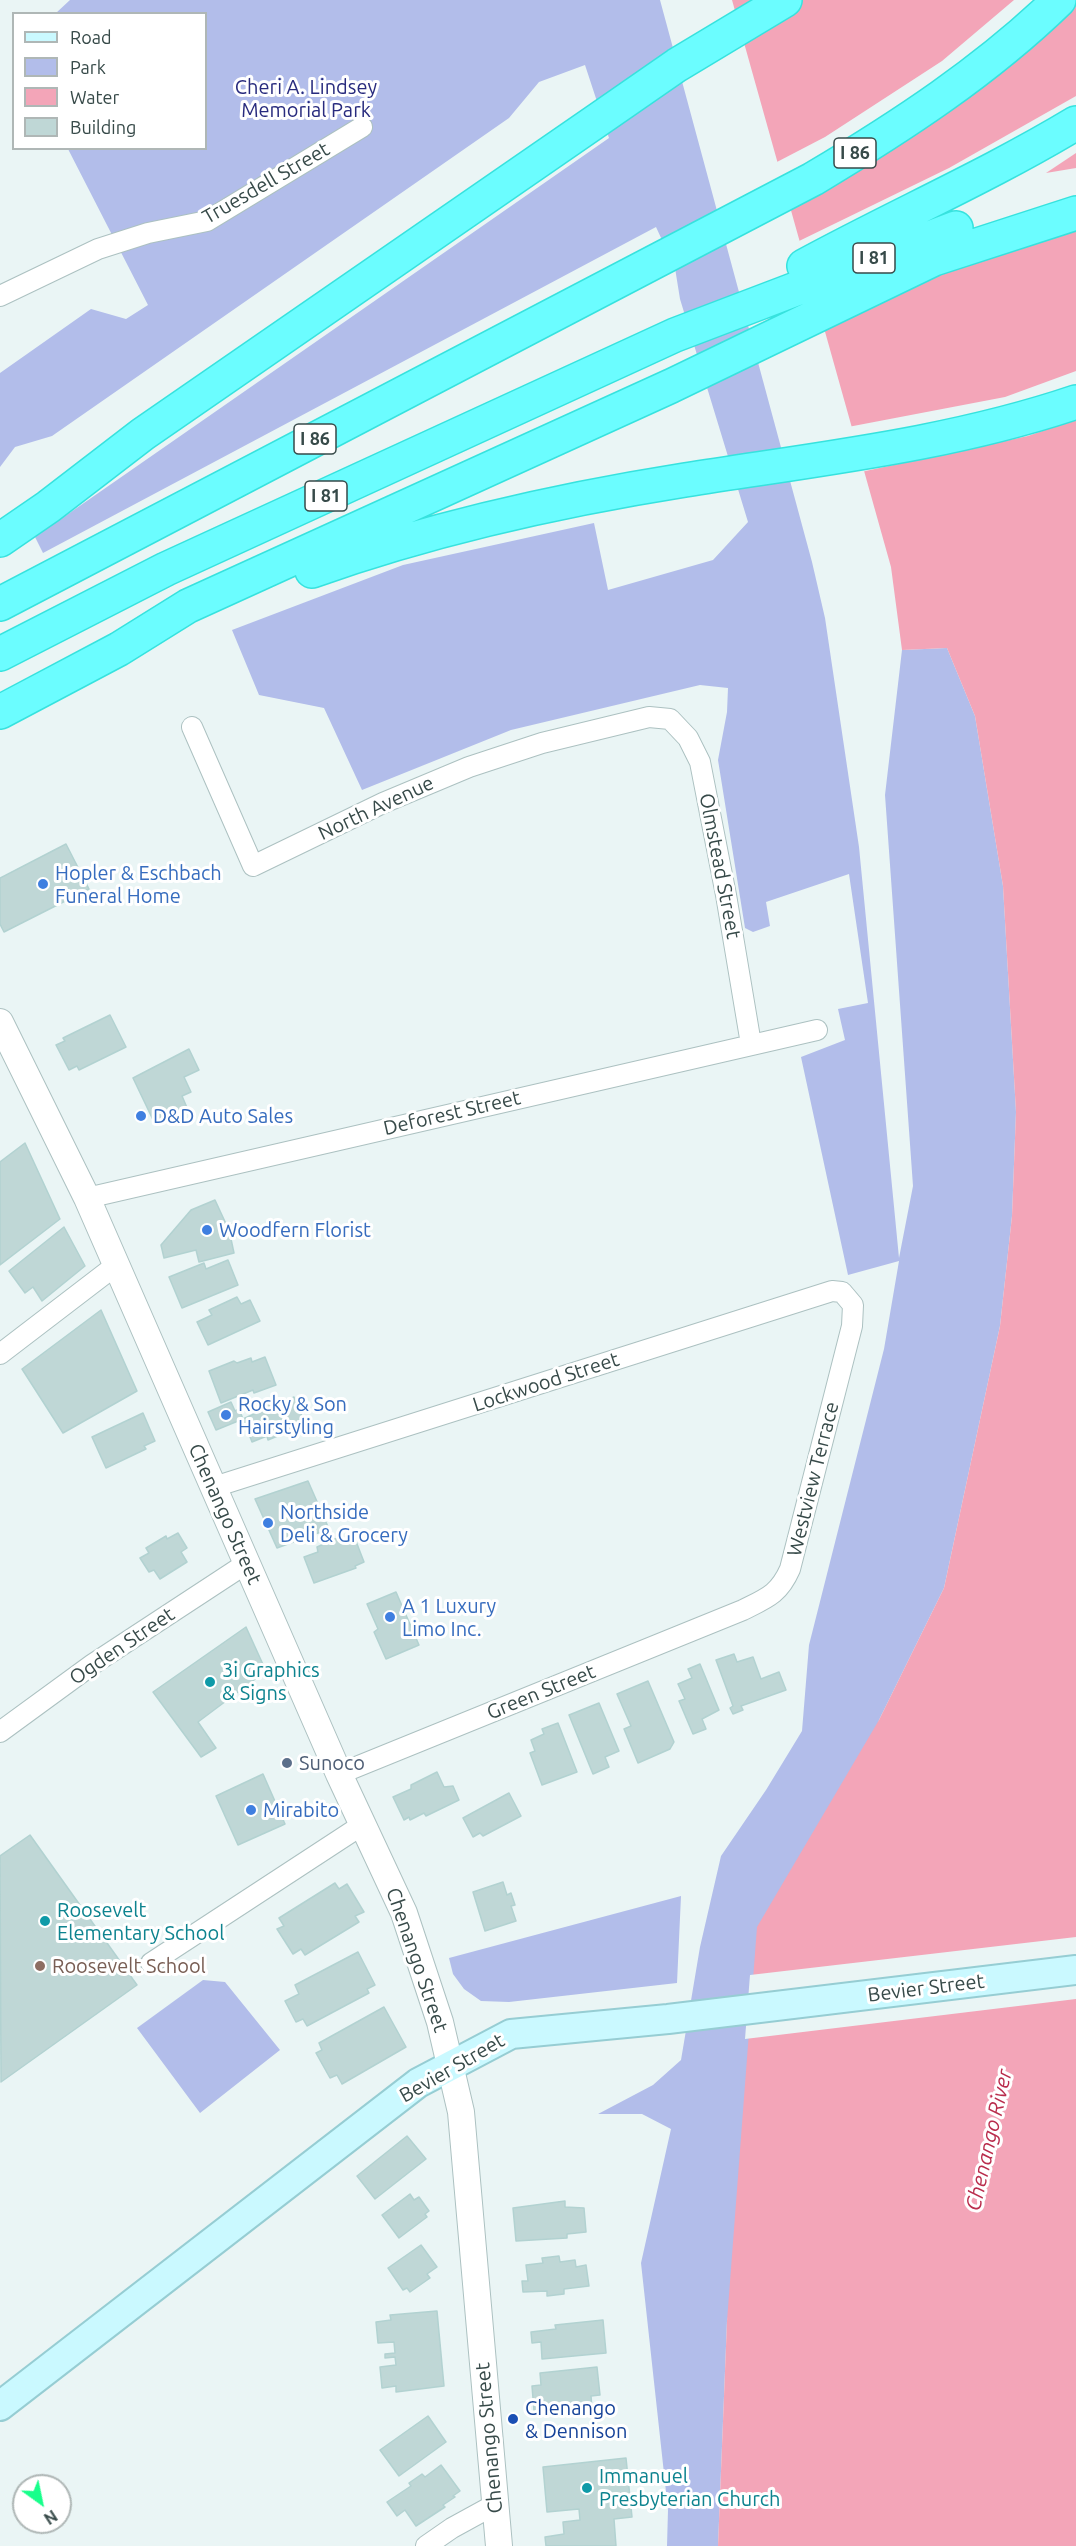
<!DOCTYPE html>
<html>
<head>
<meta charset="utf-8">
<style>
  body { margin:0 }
  #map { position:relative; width:1076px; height:2546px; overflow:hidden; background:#eaf5f5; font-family:Ubuntu,sans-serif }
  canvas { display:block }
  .legend { position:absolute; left:12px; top:12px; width:195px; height:138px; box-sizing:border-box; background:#fff; border:2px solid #afb7b6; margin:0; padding:8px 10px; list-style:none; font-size:18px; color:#374a49 }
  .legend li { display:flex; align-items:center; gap:12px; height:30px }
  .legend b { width:30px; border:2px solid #afb7b6 }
  .north { position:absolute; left:12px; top:2474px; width:60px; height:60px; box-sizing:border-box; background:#fff; border:2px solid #afb7b6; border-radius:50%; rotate:147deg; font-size:16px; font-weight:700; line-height:24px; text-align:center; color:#374a49 }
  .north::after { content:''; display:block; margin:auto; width:21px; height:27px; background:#17ff8b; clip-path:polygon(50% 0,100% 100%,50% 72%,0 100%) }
</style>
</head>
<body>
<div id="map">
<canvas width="1076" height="2546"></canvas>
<ul class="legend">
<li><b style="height:8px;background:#caf9ff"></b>Road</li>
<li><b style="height:16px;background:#b2bdea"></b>Park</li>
<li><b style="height:16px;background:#f3a5b8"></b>Water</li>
<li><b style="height:16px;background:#bfd7d6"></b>Building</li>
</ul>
<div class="north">N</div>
</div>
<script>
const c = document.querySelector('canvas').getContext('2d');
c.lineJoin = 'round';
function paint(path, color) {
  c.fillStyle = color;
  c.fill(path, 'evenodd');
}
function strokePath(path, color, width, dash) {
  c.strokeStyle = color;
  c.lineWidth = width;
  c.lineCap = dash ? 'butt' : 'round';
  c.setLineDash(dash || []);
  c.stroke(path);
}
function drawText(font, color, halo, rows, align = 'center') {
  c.font = font + ' Ubuntu,sans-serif';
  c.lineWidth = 6;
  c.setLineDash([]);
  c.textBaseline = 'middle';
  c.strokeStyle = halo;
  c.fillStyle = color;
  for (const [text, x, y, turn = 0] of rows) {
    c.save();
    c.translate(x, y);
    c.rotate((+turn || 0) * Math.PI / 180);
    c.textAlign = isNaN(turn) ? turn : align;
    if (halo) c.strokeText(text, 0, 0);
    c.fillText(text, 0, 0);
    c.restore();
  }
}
const green = new Path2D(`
  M70,0H660L812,562L825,618L859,847L899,1258L913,1186L885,795L902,650L947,648L975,716L1003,886L1016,1112L1012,1216L1000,1326L944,1588L879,1720L727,2321L718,2546H667L668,2510L641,2263L671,2129L642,2114H598L653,2085L681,2060L700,1947L721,1856L766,1790L802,1731L809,1645L884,1349L899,1261L848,1275L801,1057L845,1040L838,1009L868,1003L849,874L766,902L770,926L753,932L745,928L718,760L727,712L728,688L700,685L511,730L362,790L324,708L259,695L232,630L403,565L594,523L608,590L713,560L748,522L680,299L675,268L656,227L43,553L35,537L609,138L585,65L539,82L509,118L52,436L15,447L0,467V373L91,309L126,319L148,305L68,149L206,148V14L56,13Z
  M681,1896L677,1983L509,2002L481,2001L464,1989L453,1974L449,1958Z
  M203,1980L225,1982L280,2050L200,2113L137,2028Z`);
const water = new Path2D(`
  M732,0H1076V2546H718L727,2321L757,1927L879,1720L944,1588L1000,1326L1012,1216L1016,1112L1003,886L975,716L947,648L902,650L891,567Z`);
const pier = new Path2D(`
  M1014,0H1076V5L1034,43L788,209L775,163L825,137L942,61Z
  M1076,96V153L1046,173L1076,168V226L946,266L820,325L797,242L949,168Z
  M1076,371V419L1028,436L861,472L848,427L1005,397Z
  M1076,1937V1999L745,2039L750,1975Z`);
const building = new Path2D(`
  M66,844L89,889L4,932L0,924V878Z
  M110,1015L126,1047L79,1070L77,1066L69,1070L56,1045L65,1041L63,1038Z
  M189,1049L199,1070L184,1077L191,1092L182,1096L188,1110L160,1123L154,1122L133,1078Z
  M25,1143L60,1219L0,1265V1162Z
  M215,1200L227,1226L236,1222L242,1234L231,1239L234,1253L199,1262L196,1250L164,1258L161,1245L191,1210Z
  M64,1227L85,1266L42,1301L33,1287L25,1293L9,1271Z
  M228,1260L238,1285L182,1308L169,1277L204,1263L206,1269Z
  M237,1297L241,1304L250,1300L260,1321L208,1345L197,1322L212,1315L209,1310Z
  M101,1310L137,1391L63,1433L22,1369Z
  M265,1357L276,1385L254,1393L253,1390L221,1403L209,1371L234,1361L237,1363L251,1358L252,1362Z
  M294,1397L304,1421L291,1427L292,1430L268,1440L267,1436L252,1442L243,1419L256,1413L255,1409L277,1400L279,1404Z
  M231,1402L235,1411L239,1409L243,1419L216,1430L208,1412Z
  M143,1413L155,1441L144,1446L146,1449L106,1468L92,1437Z
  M308,1481L329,1529L277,1548L255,1499Z
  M178,1533L187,1548L181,1552L187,1562L160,1579L154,1570L149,1572L140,1558L149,1553L146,1548L166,1536L167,1539Z
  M342,1536L344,1540L354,1536L364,1562L355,1566L356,1568L314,1583L304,1557L318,1552L317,1547Z
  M396,1592L419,1645L386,1659L374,1632L378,1629L367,1604Z
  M246,1627L266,1671L198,1722L216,1748L201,1757L153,1692Z
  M734,1654L737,1662L753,1657L761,1679L779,1672L786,1690L741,1706L743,1710L733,1714L730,1708L733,1706L716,1660Z
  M700,1664L719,1710L702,1719L706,1729L693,1734L679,1701L685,1699L678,1684L692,1678L688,1669Z
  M648,1681L674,1742L670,1749L638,1763L624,1729L631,1726L617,1694Z
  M599,1703L619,1751L605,1757L609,1767L593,1774L569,1715Z
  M558,1723L577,1772L542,1785L530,1753L535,1751L531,1740L544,1734L542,1729Z
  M437,1772L444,1787L453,1786L459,1800L426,1816L424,1813L410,1820L409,1817L404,1820L393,1797L411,1789V1785Z
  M263,1774L285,1824L238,1845L216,1796Z
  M509,1793L521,1816L483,1836L480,1833L473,1837L463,1818Z
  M30,1835L137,1985L1,2082L0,1856Z
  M503,1882L507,1895L511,1893L515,1905L511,1906L516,1921L485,1931L473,1892Z
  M335,1883L339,1889L347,1884L364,1912L355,1916L359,1922L305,1955L301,1949L293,1954L277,1929L284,1926L279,1918Z
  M358,1952L375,1985L367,1989L369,1993L307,2026L303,2019L296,2022L285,2001L299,1994L295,1985Z
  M384,2007L406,2047L342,2084L337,2075L330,2078L316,2053L322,2050L319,2043Z
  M407,2136L426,2159L375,2199L357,2176Z
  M410,2194L414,2200L419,2197L429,2211L425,2214L427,2217L399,2238L382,2215Z
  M565,2201V2207L584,2208L586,2232L567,2234V2238L516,2241L513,2208Z
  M421,2245L437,2267L427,2274L430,2278L410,2292L407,2288L403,2290L388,2268Z
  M559,2256L560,2262L575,2260L576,2267L586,2265L589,2286L564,2289V2294L547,2296V2291L523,2292L522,2281H528L526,2265L543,2263L542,2258Z
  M437,2311L444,2386L396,2392V2386L382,2388L380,2367L396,2365L395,2357L385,2358V2354L395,2353L394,2342L378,2343L376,2322L391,2320L390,2315Z
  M603,2320L606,2353L542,2359L541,2342L532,2343L531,2332L556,2329L555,2325Z
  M597,2367L600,2395L591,2396L592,2408L547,2412L546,2410L534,2411L532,2386L541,2385L540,2373Z
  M428,2416L446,2442L399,2476L380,2450Z
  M626,2458L632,2517L614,2519L616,2546H546L545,2537L564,2534L563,2522L580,2520L579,2509L547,2512L543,2467Z
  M441,2465L460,2491L453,2496L455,2497L443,2505L445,2507L416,2526L405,2510L397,2516L387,2502L411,2486L409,2483L422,2474L425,2477Z`);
const minor = new Path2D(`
  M0,296L98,249L148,233L207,221L362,127
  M192,727L253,866L383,803L469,767L542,743L649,717L670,719L688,738L700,762L726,895L751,1044
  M87,1198L817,1030
  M0,1354L115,1266
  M214,1487L832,1291L842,1292L853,1305L852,1326L790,1569C779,1594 767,1598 743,1610L339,1774
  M0,1732L93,1664L247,1563
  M151,1963L362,1825
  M426,2546L452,2528L494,2505`);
const tertiary = new Path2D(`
  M0,1022L87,1198L339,1774L404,1913L440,2022L461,2112L499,2546`);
const secondary = new Path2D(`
  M0,2406L418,2083L511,2034L668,2019L1076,1970`);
const motorway = new Path2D(`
  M804,266C894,217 988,176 1076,123
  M0,540L48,507L143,434L602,117L677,65L785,0
  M312,571C433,528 559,500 685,480C817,459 949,445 1076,402
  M0,604L813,179C900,127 986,71 1059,0
  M0,654L166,569L675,335L956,228
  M0,712L119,649L188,606L671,386L934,259L1076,213`);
const markers = [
  [43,884,6,"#3f7fe0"],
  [141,1116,6,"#3f7fe0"],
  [207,1230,6,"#3f7fe0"],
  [226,1415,6,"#3f7fe0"],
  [268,1523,6,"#3f7fe0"],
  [390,1617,6,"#3f7fe0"],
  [210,1682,6,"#0f9aa8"],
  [287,1763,6,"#5c6f8a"],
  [251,1810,6,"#3f7fe0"],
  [45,1921,6,"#0f9aa8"],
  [40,1966,6,"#8d6e63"],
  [513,2419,6,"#1a4fb4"],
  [587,2488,6,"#0f9aa8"]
];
const shields = [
  [855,153,42],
  [874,258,42],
  [315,439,42],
  [326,496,42]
];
const shieldNames = [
  ["I 86",855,153],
  ["I 81",874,258],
  ["I 86",315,439],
  ["I 81",326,496]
];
const parkNames = [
  ["Cheri A. Lindsey",306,87],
  ["Memorial Park",306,110]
];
const streetNames = [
  ["Truesdell Street",266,183,-30],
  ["North Avenue",376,808,-25],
  ["Olmstead Street",720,866,79],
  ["Deforest Street",452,1113,-13],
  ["Lockwood Street",546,1382,-18],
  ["Westview Terrace",813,1479,-76],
  ["Chenango Street",225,1514,66],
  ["Ogden Street",122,1646,-34],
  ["Green Street",541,1692,-22],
  ["Chenango Street",417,1960,71],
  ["Bevier Street",926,1988,-7],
  ["Bevier Street",452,2068,-30],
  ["Chenango Street",489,2438,-95]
];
const shopNames = [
  ["Hopler & Eschbach",55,873],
  ["Funeral Home",55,896],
  ["D&D Auto Sales",153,1116],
  ["Woodfern Florist",219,1230],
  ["Rocky & Son",238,1404],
  ["Hairstyling",238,1427],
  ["Northside",280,1512],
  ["Deli & Grocery",280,1535],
  ["A 1 Luxury",402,1606],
  ["Limo Inc.",402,1629],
  ["Mirabito",263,1810]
];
const cultureNames = [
  ["3i Graphics",222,1670],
  ["& Signs",222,1693],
  ["Roosevelt",57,1910],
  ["Elementary School",57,1933],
  ["Immanuel",599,2476],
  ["Presbyterian Church",599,2499]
];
const serviceNames = [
  ["Sunoco",299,1763]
];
const educationNames = [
  ["Roosevelt School",52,1966]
];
const transitNames = [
  ["Chenango",525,2408],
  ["& Dennison",525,2431]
];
const waterNames = [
  ["Chenango River",989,2140,-77]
];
paint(green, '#b2bdea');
paint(water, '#f3a5b8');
paint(pier, '#eaf5f5');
paint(building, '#bfd7d6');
strokePath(building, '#b2d2d1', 1.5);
strokePath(minor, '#acc1c1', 22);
strokePath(tertiary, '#acc1c1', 28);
strokePath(secondary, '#96cdd3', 32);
strokePath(motorway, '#37e2de', 36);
strokePath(minor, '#fff', 20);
strokePath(tertiary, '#fff', 26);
strokePath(secondary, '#caf9ff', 28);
strokePath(motorway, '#6bfdff', 33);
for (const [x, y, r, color] of markers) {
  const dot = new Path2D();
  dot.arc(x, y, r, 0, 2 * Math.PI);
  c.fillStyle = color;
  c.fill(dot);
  strokePath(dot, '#fff', 2);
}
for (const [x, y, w] of shields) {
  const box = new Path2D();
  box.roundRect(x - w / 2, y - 15, w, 30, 4.5);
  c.fillStyle = '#fff';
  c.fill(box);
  strokePath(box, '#374a49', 1.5);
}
drawText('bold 18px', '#374a49', null, shieldNames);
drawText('20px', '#282b7e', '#fff', parkNames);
drawText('20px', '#374a49', '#fff', streetNames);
drawText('20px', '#366cbe', '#fff', shopNames, 'left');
drawText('20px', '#0d838f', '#fff', cultureNames, 'left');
drawText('20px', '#4e5e75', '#fff', serviceNames, 'left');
drawText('20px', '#785e54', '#fff', educationNames, 'left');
drawText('20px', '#164399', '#fff', transitNames, 'left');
drawText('italic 21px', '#b92d4d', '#fff', waterNames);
</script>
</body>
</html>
